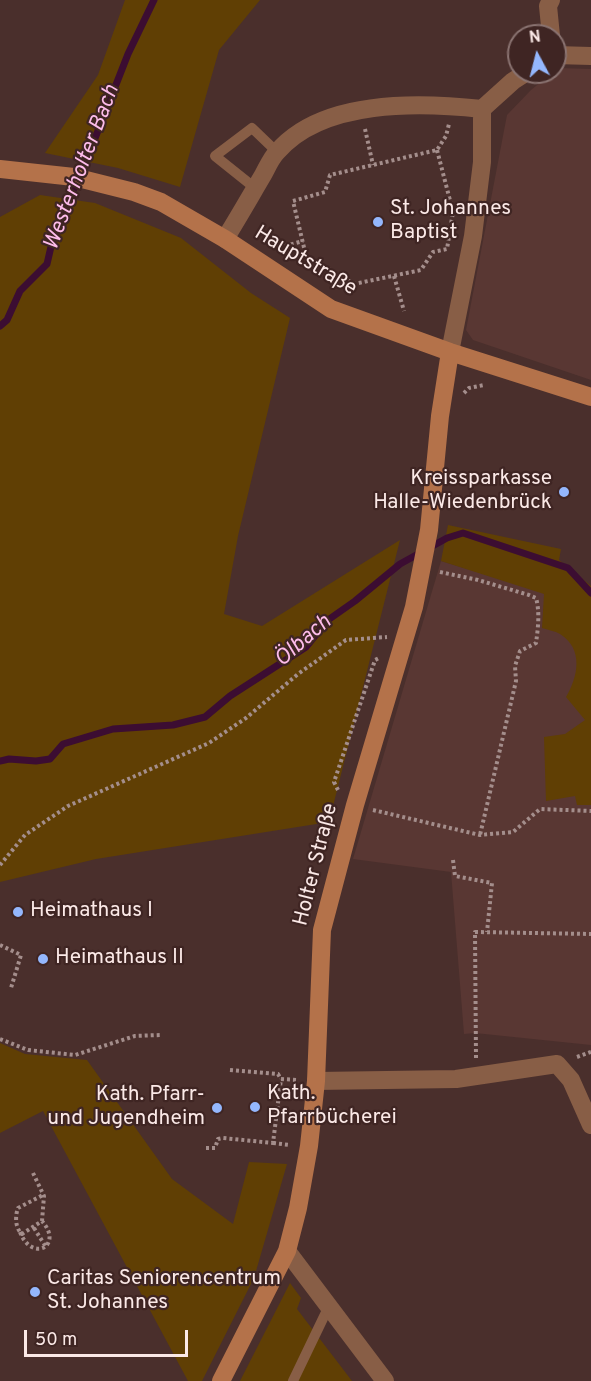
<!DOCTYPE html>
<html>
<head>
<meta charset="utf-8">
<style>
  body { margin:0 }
  #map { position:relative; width:591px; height:1381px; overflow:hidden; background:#4a2f2c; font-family:Overpass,sans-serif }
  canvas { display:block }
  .north { position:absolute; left:507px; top:24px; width:60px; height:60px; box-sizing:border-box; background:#3f2523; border:2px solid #8a7371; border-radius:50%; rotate:353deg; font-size:16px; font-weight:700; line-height:24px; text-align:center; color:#fbe9e7 }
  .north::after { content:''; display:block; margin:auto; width:21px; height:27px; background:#94b7fd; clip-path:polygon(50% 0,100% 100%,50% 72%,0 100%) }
  .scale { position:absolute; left:24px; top:1330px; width:164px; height:27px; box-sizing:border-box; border:3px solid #fbe9e7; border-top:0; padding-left:8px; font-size:18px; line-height:21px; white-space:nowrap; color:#fbe9e7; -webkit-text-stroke:4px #3f2523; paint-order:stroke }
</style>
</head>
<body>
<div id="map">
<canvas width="591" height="1381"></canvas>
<div class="north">N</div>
<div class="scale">50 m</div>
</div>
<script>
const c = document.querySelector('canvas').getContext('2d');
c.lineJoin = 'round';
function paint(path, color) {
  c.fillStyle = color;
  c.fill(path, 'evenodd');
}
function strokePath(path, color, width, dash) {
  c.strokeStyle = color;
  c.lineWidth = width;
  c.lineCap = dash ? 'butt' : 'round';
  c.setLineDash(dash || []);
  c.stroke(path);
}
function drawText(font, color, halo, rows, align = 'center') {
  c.font = font + ' Overpass,sans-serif';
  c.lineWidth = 4.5;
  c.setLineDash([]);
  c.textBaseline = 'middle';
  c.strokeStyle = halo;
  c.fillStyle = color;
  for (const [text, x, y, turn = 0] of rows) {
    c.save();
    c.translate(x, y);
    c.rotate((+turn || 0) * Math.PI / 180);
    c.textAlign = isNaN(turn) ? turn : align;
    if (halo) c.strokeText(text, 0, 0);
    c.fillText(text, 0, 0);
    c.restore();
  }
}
const built = new Path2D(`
  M558,68L591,69V380L473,340L466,330L507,115L531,90Z
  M441,561L538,590L556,600L591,627V1045L475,1033L464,1034L451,872L353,859Z`);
const green = new Path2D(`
  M125,0H260L219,50L180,187L118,168L45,153L98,75Z
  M40,195L95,203L181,238L251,293L290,318L238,536L224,614L262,626L400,540L329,822L96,859L0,882V217Z
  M448,525L561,549L559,560L591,586V805H577L575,796L546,801L544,737L565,734L585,720L566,697C578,677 584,649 560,634C555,631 548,630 542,628L544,594L441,561Z
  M0,1043L25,1054L87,1060L172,1179L233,1224L249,1162L287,1164L254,1278L202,1381H188L43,1111L0,1133Z
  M290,1283L301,1298L297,1309L352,1381H240Z`);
const stream = new Path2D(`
  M0,326L7,320L20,291L47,264L53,238L92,146L128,54L154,0
  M0,761L9,759L36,761L50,759L63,744L113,729L173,725L205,717L230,696L306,647L328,620L355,601L400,564L447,538L463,533L568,568L591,593`);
const path = new Path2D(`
  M365,129L373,165
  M437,150L453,212L447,249L433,252L421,270L354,284L306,256L293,201L325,192L330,175L437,150L446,136L449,124
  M285,246L303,241
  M394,276L404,311
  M464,393L469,388L484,385
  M440,572L478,580L529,595L536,598C540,612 538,629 536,643L520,651L515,666L516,681L480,835
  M338,790L334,782L375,660L379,658
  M373,810L480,835L513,832L540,809L591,811
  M453,860L455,876L492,883L487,932
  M0,865L25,835L68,806L209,743L246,718L298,674L346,640L387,637
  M0,945L21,955L11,988
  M0,1039L28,1050L75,1055L135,1036L160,1035
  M577,1057L591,1052
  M476,1058L475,932L591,934
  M230,1070L278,1074L281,1079L298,1080
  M273,1143L290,1145
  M206,1148H215L218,1139L223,1138L273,1143L281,1079
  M33,1173L44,1196L42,1221L22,1234C15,1228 15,1216 18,1208L43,1195
  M34,1228L46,1247
  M20,1232C32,1263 64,1246 42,1221`);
const lane = new Path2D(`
  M255,188L215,156L252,128L277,152
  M293,1381L329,1306`);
const street = new Path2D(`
  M551,0L548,6L551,36
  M555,55L591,56
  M225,239C238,218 250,197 263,175C267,168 271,158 277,152C322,99 420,102 482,109
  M450,352L473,236L482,162V109L513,81L527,72
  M316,1081L456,1079L557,1064L571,1080L591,1125
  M287,1251L385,1381`);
const secondary = new Path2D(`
  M0,169L74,177L134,192L161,202L225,239L331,309L450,352L591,397
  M221,1381L287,1251L298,1208L309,1146L316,1081L322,930L355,805L414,607L429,530L440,416L450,352`);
const markers = [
  [378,222,6,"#94b7fd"],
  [564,492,6,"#94b7fd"],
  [18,912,6,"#94b7fd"],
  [43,959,6,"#94b7fd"],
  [255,1107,6,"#94b7fd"],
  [217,1108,6,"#94b7fd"],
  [35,1292,6,"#94b7fd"]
];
const poiNames = [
  ["St. Johannes",390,210],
  ["Baptist",390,234],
  ["Kreissparkasse",552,480,"right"],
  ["Halle-Wiedenbrück",552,504,"right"],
  ["Heimathaus I",30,912],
  ["Heimathaus II",55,959],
  ["Kath.",267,1095],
  ["Pfarrbücherei",267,1119],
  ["Kath. Pfarr-",205,1096,"right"],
  ["und Jugendheim",205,1120,"right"],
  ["Caritas Seniorencentrum",47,1280],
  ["St. Johannes",47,1304]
];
const streetNames = [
  ["Hauptstraße",305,262,31],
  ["Holter Straße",317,865,-76]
];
const waterNames = [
  ["Westerholter Bach",83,168,-69],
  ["Ölbach",304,642,-41]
];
paint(built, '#593733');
paint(green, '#603f04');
strokePath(stream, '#3c0d32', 7);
strokePath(path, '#a48e8c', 4, [3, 3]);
strokePath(lane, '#885e46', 10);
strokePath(street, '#885e46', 18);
strokePath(secondary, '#b4724a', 18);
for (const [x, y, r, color] of markers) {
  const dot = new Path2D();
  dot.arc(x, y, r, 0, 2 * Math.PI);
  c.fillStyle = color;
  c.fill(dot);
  strokePath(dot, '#3f2523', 2);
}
drawText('21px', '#fbe9e7', '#3f2523', poiNames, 'left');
drawText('21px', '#fbe9e7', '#3f2523', streetNames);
drawText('italic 22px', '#fdbcea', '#3f2523', waterNames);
</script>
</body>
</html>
